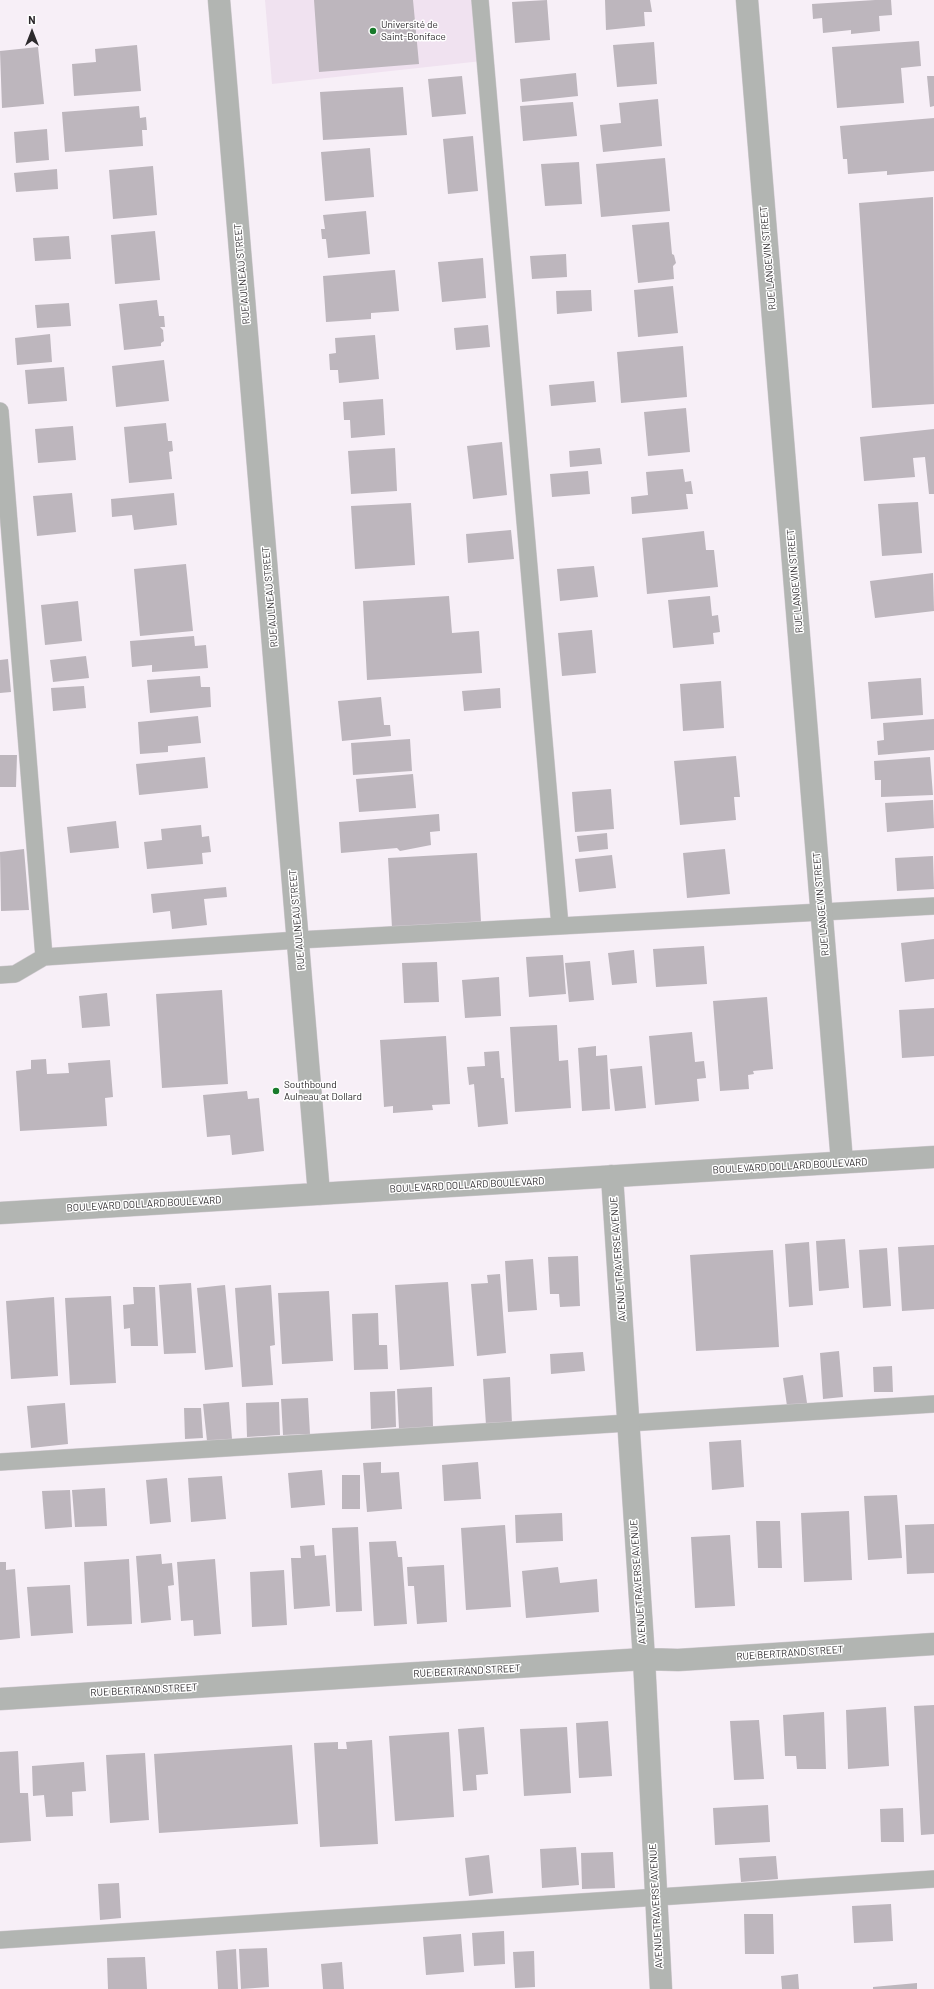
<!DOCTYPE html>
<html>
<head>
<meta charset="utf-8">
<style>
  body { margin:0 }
  #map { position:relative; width:934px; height:1989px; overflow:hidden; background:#f7eff7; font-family:Barlow,sans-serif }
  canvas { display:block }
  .north { position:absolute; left:12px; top:12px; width:40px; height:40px; -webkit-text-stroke:3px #fff; paint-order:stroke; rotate:0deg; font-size:11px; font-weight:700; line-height:16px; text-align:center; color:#2d2a2d }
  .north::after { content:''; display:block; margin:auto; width:14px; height:18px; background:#2d2a2d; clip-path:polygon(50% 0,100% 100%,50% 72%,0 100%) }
</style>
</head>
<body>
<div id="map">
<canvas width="934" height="1989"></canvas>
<div class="north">N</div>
</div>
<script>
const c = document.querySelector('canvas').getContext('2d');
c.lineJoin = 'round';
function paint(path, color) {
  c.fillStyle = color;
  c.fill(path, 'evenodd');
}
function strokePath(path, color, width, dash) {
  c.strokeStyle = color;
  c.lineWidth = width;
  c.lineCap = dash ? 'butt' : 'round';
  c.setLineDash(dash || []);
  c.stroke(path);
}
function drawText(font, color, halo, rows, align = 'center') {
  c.font = font + ' Barlow,sans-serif';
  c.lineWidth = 3;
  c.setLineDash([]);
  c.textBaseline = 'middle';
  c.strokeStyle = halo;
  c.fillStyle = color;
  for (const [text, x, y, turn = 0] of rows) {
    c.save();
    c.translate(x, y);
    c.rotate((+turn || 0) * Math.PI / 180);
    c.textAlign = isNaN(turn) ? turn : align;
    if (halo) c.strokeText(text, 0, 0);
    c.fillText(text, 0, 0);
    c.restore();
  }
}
const built = new Path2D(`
  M265,0H476L482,61L272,84Z`);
const building = new Path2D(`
  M314,0H413L419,64L319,72Z
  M547,0L550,40L515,43L512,2Z
  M605,0H650L652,12H644L645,26L606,30Z
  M875,0H891L892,15L879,16L880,31L851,34V30L823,33L822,18L813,19L812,4Z
  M919,41L921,66L901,68L904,103L837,108L832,47Z
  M654,42L657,84L617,87L613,45Z
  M137,45L141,91L74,96L72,64L96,62L95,49Z
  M38,47L44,104L2,108L0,51Z
  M576,73L578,96L522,102L520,79Z
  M462,76L466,114L432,117L428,79Z
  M927,76H934V106L930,107Z
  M403,87L407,135L323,140L320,92Z
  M658,99L662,146L603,152L600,125L621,123L619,103Z
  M573,102L577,136L523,141L520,106Z
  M139,106L140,118L146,117L147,130H142L143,146L65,152L62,112Z
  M934,118V171L887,175V171L848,174L847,159H843L840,126Z
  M47,129L49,160L16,163L14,132Z
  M473,136L478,191L448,194L443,139Z
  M370,148L374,197L325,201L321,152Z
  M665,158L670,211L601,217L596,164Z
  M579,162L582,204L545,206L541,164Z
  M153,166L157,215L113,219L109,170Z
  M57,169L58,189L16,192L14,173Z
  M933,197L934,404L872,408L859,203Z
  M366,211L370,254L328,258L326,239H322L321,229H325L323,215Z
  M669,222L672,254L674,255L676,263L673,266L674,279L638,283L632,225Z
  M155,231L160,280L115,284L111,235Z
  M69,236L71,259L35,261L33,238Z
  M566,254L567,277L532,279L530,256Z
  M483,258L486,298L442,302L438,262Z
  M395,270L399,311L371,313V319L326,322L323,276Z
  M673,286L678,333L638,337L634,290Z
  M591,290L592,311L557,314L556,291Z
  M157,300L159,316H164L165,327H160L163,330L164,341L161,343V346L124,350L119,304Z
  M69,303L71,326L37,328L35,305Z
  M488,325L490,347L456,350L454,328Z
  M50,334L52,362L17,365L15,338Z
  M375,335L379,379L339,383L338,370H330L329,354L336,353L335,338Z
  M683,346L687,397L621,403L617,352Z
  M164,360L169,401L116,407L112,366Z
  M64,367L67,401L28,404L25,370Z
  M594,381L596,402L551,406L549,385Z
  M383,399L385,435L351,438L350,420H344L343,402Z
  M686,408L690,452L648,456L644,412Z
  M166,423L168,441H172L173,451L169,452L172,479L129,483L124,427Z
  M73,426L76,460L38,463L35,429Z
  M934,429V494H929L925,457L913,458L915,477L864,481L860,437Z
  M502,442L507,495L473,499L467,446Z
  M395,448L397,491L351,494L348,451Z
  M600,448L602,464L570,467L569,451Z
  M683,469L685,482L691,481L693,494H686L688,509L632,514L631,497L648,495L646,472Z
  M588,471L590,494L552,497L550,474Z
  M72,493L76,532L37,536L33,496Z
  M174,493L177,525L134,530L132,515L112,517L111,499Z
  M918,502L922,553L882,556L878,504Z
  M411,503L415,565L355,569L351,506Z
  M511,530L514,559L468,563L466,534Z
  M704,531L706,550H714L718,587L647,594L642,538Z
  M186,564L193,631L140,636L134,569Z
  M594,566L598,597L560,601L557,569Z
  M933,573L934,611L875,618L870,581Z
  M449,596L452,633L479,631L482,673L367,680L363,601Z
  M710,596L712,616L718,615L720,632L713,633L714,644L673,648L668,600Z
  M78,601L82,641L45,645L41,605Z
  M592,630L596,673L562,676L558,633Z
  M194,636L195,646L206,645L208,668L152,672V665L132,667L130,641Z
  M86,656L89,678L53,682L50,660Z
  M8,659L11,692L0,693V660Z
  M200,676L201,687H210L211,707L150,713L147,680Z
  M921,678L923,715L871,719L868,682Z
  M721,681L724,728L683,731L680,684Z
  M84,686L86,708L53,711L51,688Z
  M500,688L501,708L464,711L462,691Z
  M381,697L384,725H390L391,736L342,741L338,701Z
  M198,716L201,743L168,746V752L140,754L138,722Z
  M934,719V750L878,755L877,741L884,740L883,723Z
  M410,739L412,771L353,775L351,743Z
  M0,755H17L16,787H0Z
  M736,756L740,797H734L736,820L680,825L674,761Z
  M205,757L208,788L139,795L136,764Z
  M930,757L933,795L881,797V780H875L874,761Z
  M413,774L416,808L359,812L356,779Z
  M611,789L614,829L575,832L572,792Z
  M933,800L934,828L887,832L885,803Z
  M439,814L440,831L430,832L431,845L400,851L397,848L341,853L339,822Z
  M116,821L119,848L70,853L67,827Z
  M201,825L202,837L209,836L211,852L202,853L203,864L147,869L144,842L162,840L161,829Z
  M607,833L608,849L579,852L577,836Z
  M24,849L29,910L1,911L0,852Z
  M725,849L730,894L687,898L683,853Z
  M477,853L481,922L392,928L388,858Z
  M612,855L616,888L579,892L575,859Z
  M933,856L934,889L897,891L895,858Z
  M226,887L227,897L204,899L207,925L172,929L170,911L153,913L151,894Z
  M934,939V979L905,982L901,943Z
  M704,946L707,984L656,987L653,949Z
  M634,950L637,983L612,985L608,953Z
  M563,955L566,994L529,997L526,957Z
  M590,961L594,1000L569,1002L565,963Z
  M437,962L439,1002L404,1003L402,963Z
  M499,977L501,1016L465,1018L462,980Z
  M222,990L228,1084L162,1088L156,994Z
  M107,993L110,1026L82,1028L79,996Z
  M767,997L773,1069L753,1071L754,1074L748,1075L749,1089L720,1091L713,1001Z
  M934,1008V1056L902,1058L899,1010Z
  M557,1025L559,1061L568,1060L571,1108L515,1112L510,1027Z
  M692,1032L695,1062L704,1061L706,1078L697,1079L699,1101L655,1105L649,1036Z
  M446,1036L450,1104L432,1105L433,1110L393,1113V1106L384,1107L380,1040Z
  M596,1046V1056L607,1055L610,1109L582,1111L578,1048Z
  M499,1051L501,1078H504L508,1124L478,1127L474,1084L469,1085L467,1067L485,1066L484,1052Z
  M46,1059L47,1074L69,1073L68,1063L110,1060L113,1097L105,1098L107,1126L20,1131L16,1071L31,1069V1060Z
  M642,1066L646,1108L615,1111L610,1069Z
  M247,1091L248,1099L259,1098L264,1151L232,1155L230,1135L207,1137L203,1095Z
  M845,1239L849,1288L819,1291L816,1241Z
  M809,1242L813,1305L789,1307L785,1244Z
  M934,1245V1309L902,1311L898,1247Z
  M887,1248L891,1306L863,1308L859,1250Z
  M773,1250L779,1347L696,1351L690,1255Z
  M578,1256L580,1306L560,1307L559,1294H550L548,1257Z
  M533,1259L537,1310L508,1312L505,1261Z
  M500,1274L506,1353L477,1356L471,1284L488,1283L487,1275Z
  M448,1282L454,1366L400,1370L395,1285Z
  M191,1283L196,1353L164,1354L159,1285Z
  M225,1285L233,1367L205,1370L197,1288Z
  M271,1285L275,1345L270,1346L273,1385L242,1387L235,1288Z
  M133,1287H155L158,1346H131L130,1328L124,1329L123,1305L134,1304Z
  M329,1291L333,1361L282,1364L278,1293Z
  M111,1296L116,1383L70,1385L65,1298Z
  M54,1297L58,1376L11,1379L6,1301Z
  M378,1313L379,1345H387L388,1369L354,1370L352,1314Z
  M839,1351L843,1397L823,1399L820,1353Z
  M583,1352L585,1371L551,1374L550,1354Z
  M892,1366L893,1392H874L873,1367Z
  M803,1375L807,1403L787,1406L783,1378Z
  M510,1377L512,1424L486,1425L483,1379Z
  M432,1387L433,1427L399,1429L397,1389Z
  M395,1391L396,1427L371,1429L370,1392Z
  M308,1398L310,1434L283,1435L281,1399Z
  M229,1402L232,1439L207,1441L203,1404Z
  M279,1402L280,1435L247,1437L246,1403Z
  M65,1403L68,1444L31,1448L27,1406Z
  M184,1408H201L203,1438L185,1439Z
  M741,1440L744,1487L712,1490L709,1442Z
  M381,1462V1473L399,1472L402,1509L367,1512L363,1463Z
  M478,1462L481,1499L444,1501L442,1465Z
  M322,1470L325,1505L291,1508L288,1473Z
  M342,1475H360V1509H342Z
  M222,1476L226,1519L191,1522L188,1478Z
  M167,1478L171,1522L150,1524L146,1480Z
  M105,1488L107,1526L75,1527L72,1490Z
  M70,1490L72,1527L45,1529L42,1491Z
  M897,1495L902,1558L868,1560L864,1496Z
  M849,1511L852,1580L804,1582L801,1513Z
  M562,1513L563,1541L516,1543L515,1515Z
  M756,1521H780L782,1568H758Z
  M934,1524V1573L907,1574L905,1525Z
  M505,1525L511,1607L466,1610L461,1528Z
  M358,1527L362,1611L336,1612L332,1528Z
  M730,1535L735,1606L695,1608L691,1537Z
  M396,1541L398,1557H402L407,1624L374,1626L369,1542Z
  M314,1545L315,1556L326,1555L330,1606L294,1609L291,1558H301L300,1546Z
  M161,1554L162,1564L172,1563L174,1585L168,1586L171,1620L141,1623L136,1556Z
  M129,1559L132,1624L87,1626L84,1562Z
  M215,1559L221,1634L194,1636L193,1620L181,1621L177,1562Z
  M0,1562H6V1570L15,1569L20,1638L0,1640Z
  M444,1565L447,1622L417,1624L414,1586H408L407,1567Z
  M558,1567L560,1583L597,1579L599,1612L526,1618L522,1571Z
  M284,1570L287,1625L252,1627L250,1572Z
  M70,1585L73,1633L31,1636L27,1587Z
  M934,1705V1834L921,1835L914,1706Z
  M886,1707L889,1766L848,1769L846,1710Z
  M824,1712L826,1769H797L796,1756H785L783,1715Z
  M759,1720L764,1779L734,1780L730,1721Z
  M608,1721L612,1776L579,1778L576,1723Z
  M484,1727L488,1774L476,1775L477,1790L463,1791L458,1729Z
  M567,1727L571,1793L524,1796L520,1729Z
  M449,1732L454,1817L395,1821L389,1736Z
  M372,1740L378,1844L320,1847L314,1743L338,1742V1749H347L346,1742Z
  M292,1745L298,1824L159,1833L154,1754Z
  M18,1751L20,1793H28L31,1841L0,1843V1752Z
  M145,1753L149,1820L110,1823L106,1755Z
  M84,1762L86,1791L72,1792L73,1816L46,1817L44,1795L33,1796L32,1766Z
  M768,1805L770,1842L715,1845L713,1808Z
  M903,1808L904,1842H881L880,1809Z
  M576,1847L579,1885L542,1888L540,1849Z
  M613,1852L615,1888L582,1889L581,1853Z
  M489,1855L493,1893L469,1896L465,1858Z
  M776,1856L778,1879L741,1882L739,1858Z
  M119,1883L121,1918L100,1920L98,1884Z
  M891,1904L893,1941L854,1943L852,1906Z
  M744,1914H773L774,1954H745Z
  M504,1931L505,1964L474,1966L472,1933Z
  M461,1934L464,1972L426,1975L423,1937Z
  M267,1948L269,1987L241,1989L239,1949Z
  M236,1949L238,1989H218L216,1951Z
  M534,1951L535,1987L515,1988L513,1952Z
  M145,1957L147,1989H108L107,1958Z
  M342,1962L344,1989H323L321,1964Z
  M798,1974L799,1989H782L781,1976Z
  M917,1983V1989H873V1987Z`);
const service = new Path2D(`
  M480,0L560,926
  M0,411L44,957
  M0,975L15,974L44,957L298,940L934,906
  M0,1462L934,1404
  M0,1940L934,1879`);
const minor = new Path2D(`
  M219,0L319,1194
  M747,0L842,1162
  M612,1176L644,1659L661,1989
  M0,1213L934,1157
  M0,1699L644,1659L678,1660L934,1644`);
const markers = [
  [373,31,4,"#187a2b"],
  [276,1091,4,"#187a2b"]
];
const poiNames = [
  ["Université de",381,25],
  ["Saint-Boniface",381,37],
  ["Southbound",284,1085],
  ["Aulneau at Dollard",284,1097]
];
const streetNames = [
  ["RUE LANGEVIN STREET",768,258,-95],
  ["RUE AULNEAU STREET",242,274,-95],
  ["RUE LANGEVIN STREET",795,581,-95],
  ["RUE AULNEAU STREET",270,597,-95],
  ["RUE LANGEVIN STREET",821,904,-95],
  ["RUE AULNEAU STREET",297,920,-95],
  ["BOULEVARD DOLLARD BOULEVARD",790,1166,-3],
  ["BOULEVARD DOLLARD BOULEVARD",467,1185,-3],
  ["BOULEVARD DOLLARD BOULEVARD",144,1204,-3],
  ["AVENUE TRAVERSE AVENUE",618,1259,-94],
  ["AVENUE TRAVERSE AVENUE",638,1582,-94],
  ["RUE BERTRAND STREET",790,1653,-4],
  ["RUE BERTRAND STREET",467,1671,-3],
  ["RUE BERTRAND STREET",144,1690,-3],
  ["AVENUE TRAVERSE AVENUE",656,1906,-93]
];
paint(built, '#f0e2f0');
paint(building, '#bdb6bd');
strokePath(service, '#d3ccd3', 18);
strokePath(minor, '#d3ccd3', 23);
strokePath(service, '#b2b5b2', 17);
strokePath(minor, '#b2b5b2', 22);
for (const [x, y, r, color] of markers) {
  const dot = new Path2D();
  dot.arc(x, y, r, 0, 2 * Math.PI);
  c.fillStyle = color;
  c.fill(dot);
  strokePath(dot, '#fff', 1.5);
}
drawText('10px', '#2d2a2d', '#fff', poiNames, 'left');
drawText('10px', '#2d2a2d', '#fff', streetNames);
</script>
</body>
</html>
